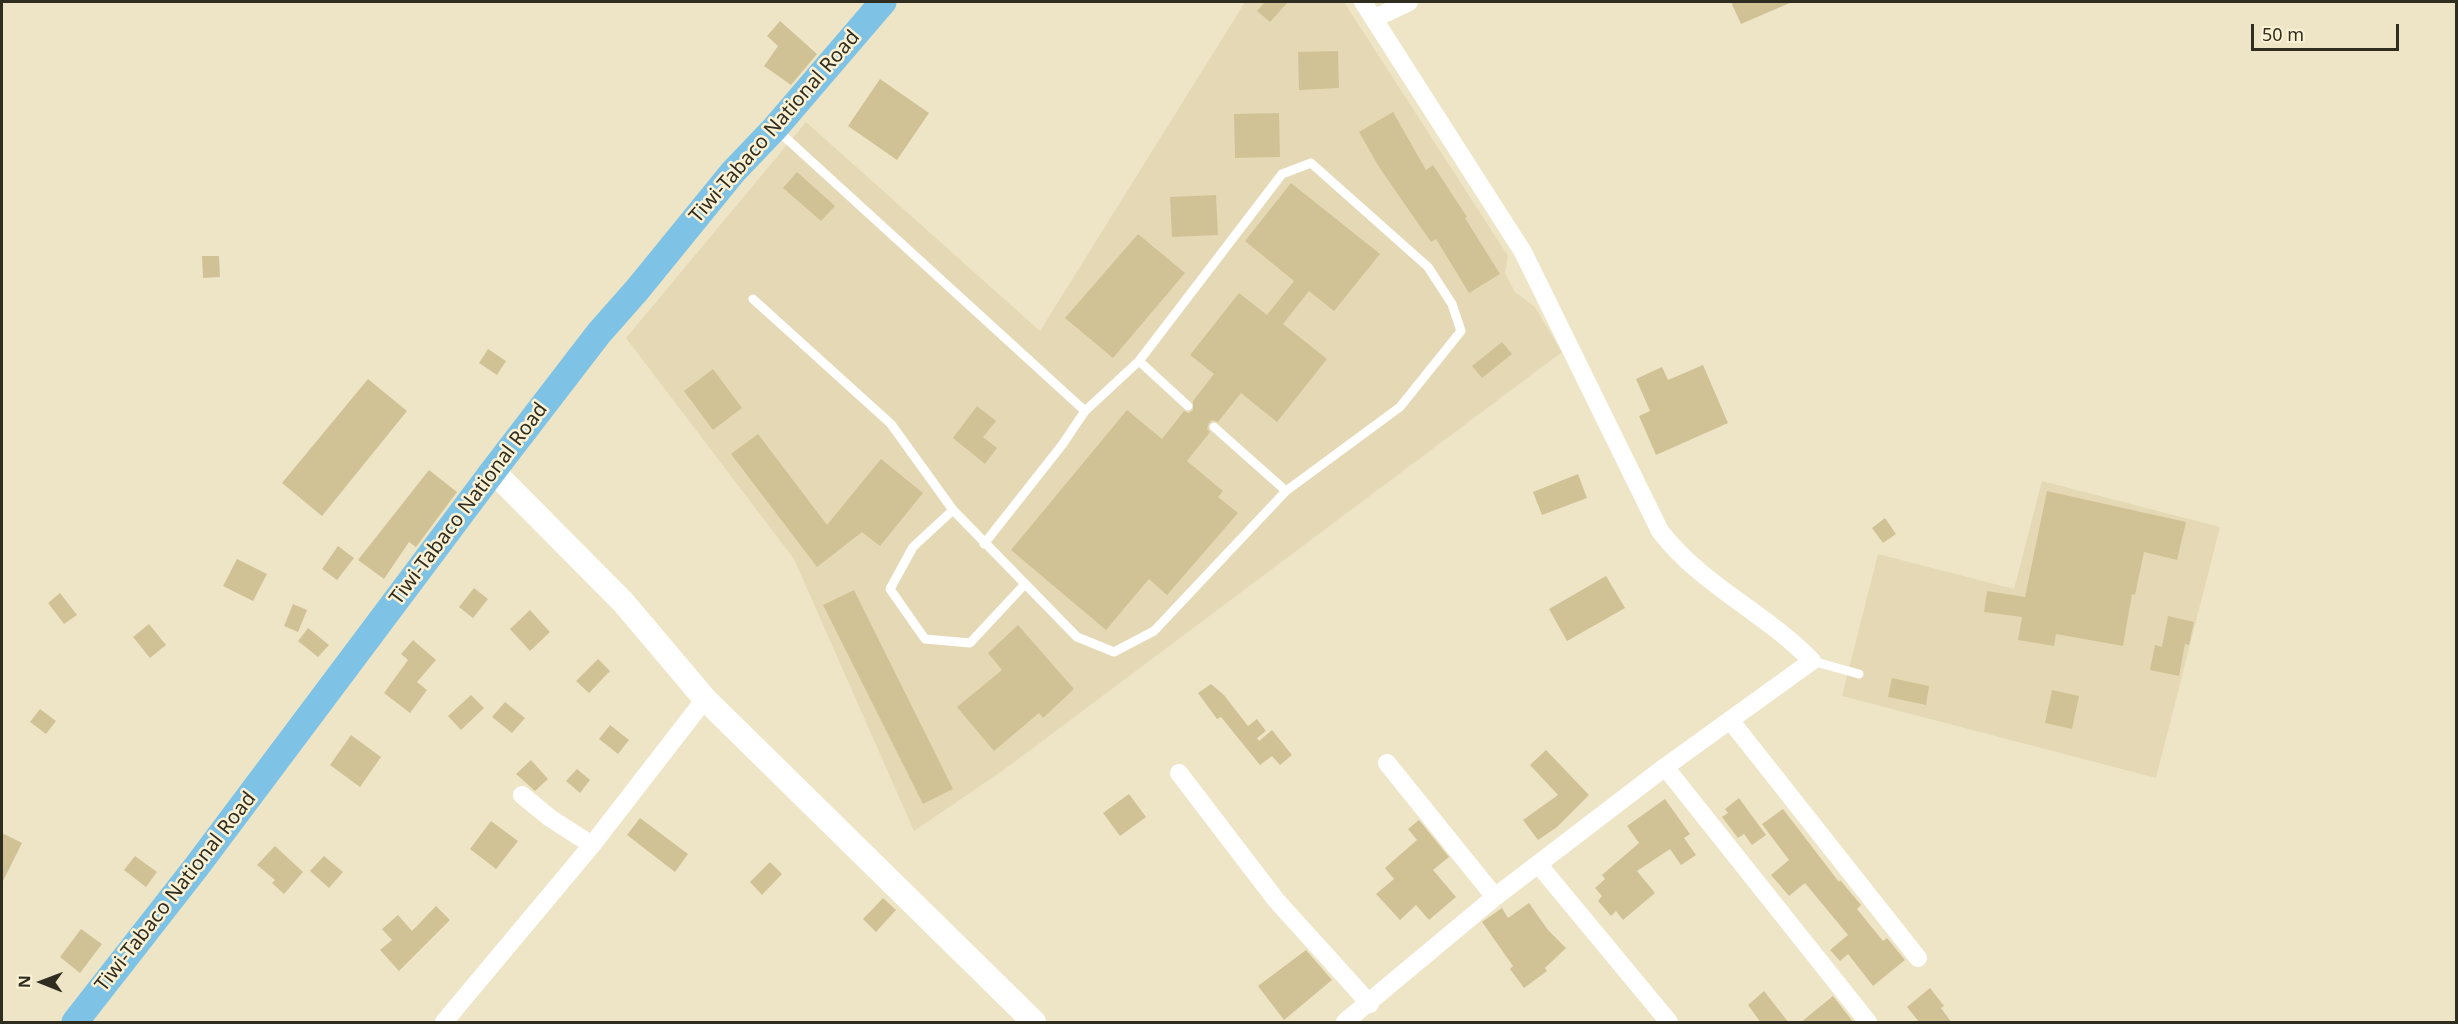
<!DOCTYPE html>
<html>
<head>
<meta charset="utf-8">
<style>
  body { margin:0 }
  #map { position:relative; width:2458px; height:1024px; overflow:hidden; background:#eee5c7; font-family:"Noto Sans",sans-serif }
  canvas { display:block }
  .frame { position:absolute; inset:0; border:3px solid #2f2c20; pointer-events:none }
  .north { position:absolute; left:12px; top:952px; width:60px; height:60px; -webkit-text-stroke:4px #fcf2d3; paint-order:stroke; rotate:271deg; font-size:16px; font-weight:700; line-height:24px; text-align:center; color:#2f2c20 }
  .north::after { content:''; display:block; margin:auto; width:21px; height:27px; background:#2f2c20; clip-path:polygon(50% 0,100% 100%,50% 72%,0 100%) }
  .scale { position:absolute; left:2251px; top:24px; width:148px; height:27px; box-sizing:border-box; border:3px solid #2f2c20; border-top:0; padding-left:8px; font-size:18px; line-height:21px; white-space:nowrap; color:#2f2c20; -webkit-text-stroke:4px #fcf2d3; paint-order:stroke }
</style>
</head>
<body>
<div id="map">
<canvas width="2458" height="1024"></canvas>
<div class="frame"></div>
<div class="north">N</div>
<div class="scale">50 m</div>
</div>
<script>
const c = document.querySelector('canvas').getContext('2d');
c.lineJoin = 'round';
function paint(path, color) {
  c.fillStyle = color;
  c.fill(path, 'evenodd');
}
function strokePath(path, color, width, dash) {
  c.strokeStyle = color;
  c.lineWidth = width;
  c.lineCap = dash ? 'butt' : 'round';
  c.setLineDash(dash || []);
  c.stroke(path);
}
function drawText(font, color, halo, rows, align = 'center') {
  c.font = font + ' "Noto Sans",sans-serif';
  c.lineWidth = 5;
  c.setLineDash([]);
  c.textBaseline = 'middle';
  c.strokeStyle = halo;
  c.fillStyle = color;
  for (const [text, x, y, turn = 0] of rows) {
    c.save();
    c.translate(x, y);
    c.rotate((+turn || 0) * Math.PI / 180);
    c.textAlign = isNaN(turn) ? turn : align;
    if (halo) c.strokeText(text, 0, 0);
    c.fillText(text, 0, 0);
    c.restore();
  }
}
const built = new Path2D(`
  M1245,2H1344L1508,256L1505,273L1515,292L1535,307L1562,352L1005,769L914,831L794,559L626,338L806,122L1040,331Z
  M2042,481L2220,527L2156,778L1842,696L1878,554L2014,589Z`);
const building = new Path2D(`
  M1265,2H1288L1270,22L1257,11Z
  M1731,2H1792L1741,24Z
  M780,21L817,54L791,85L764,66L778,46L767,36Z
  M1338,51L1339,88L1299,90L1298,52Z
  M880,79L929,113L897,160L848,126Z
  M1393,112L1426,170L1433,165L1467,217L1465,218L1500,274L1469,293L1436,239L1431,242L1379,167L1359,132Z
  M1279,113L1280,157L1235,158L1234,114Z
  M797,172L835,206L821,221L783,188Z
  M1291,183L1380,254L1334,311L1309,291L1283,324L1327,359L1277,422L1241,393L1218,422L1212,420L1209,423L1207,429L1210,432L1187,461L1223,491L1218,497L1238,513L1167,595L1149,579L1106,630L1011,550L1127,410L1162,439L1184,411L1189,413L1193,410V401L1214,374L1190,355L1239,293L1267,315L1294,281L1245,241Z
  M1216,195L1218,235L1172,237L1170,197Z
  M1138,234L1185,273L1113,358L1065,318Z
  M202,256H219L220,277L203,278Z
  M1502,342L1512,354L1482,378L1472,366Z
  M488,349L506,361L497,375L479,363Z
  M1703,365L1728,423L1656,455L1639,416L1650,411L1636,379L1662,367L1668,380Z
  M713,369L742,408L713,430L684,391Z
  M368,379L407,411L322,516L282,483Z
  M977,406L996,421L983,437L997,448L985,464L953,438Z
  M758,434L827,525L881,459L923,493L880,546L862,532L817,567L731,454Z
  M429,470L457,492L416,547L409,542L384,579L358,560Z
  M1578,474L1587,498L1542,515L1533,492Z
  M2047,491L2186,522L2177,560L2144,552L2135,595L2132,594L2123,646L2056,634L2054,646L2018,640L2022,617L1984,612L1987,591L2025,597Z
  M1885,518L1896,534L1883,543L1872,528Z
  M338,546L354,558L337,580L322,569Z
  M237,559L267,574L253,601L223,586Z
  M1606,576L1625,608L1567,641L1549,609Z
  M474,588L488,599L473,618L459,607Z
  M854,590L953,789L923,804L823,605Z
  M60,593L77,615L64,624L48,603Z
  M293,604L307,610L298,632L284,626Z
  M530,610L550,632L530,651L510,629Z
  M2168,616L2194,622L2189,645L2185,644L2179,676L2150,670L2155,645L2162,647Z
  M149,624L166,645L150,658L133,637Z
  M1018,625L1074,689L1043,718L1039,713L994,751L957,707L1002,670L988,653Z
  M308,628L329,645L318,657L298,641Z
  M413,640L436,660L417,682L427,690L410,713L384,693L408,660L401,654Z
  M598,659L610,671L589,693L576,681Z
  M1892,678L1929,686L1926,705L1888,697Z
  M1211,684L1224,695L1248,726L1257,719L1266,731L1257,738L1259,741L1272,730L1292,755L1280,765L1272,756L1260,765L1221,717L1217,719L1198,693Z
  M2052,690L2079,696L2072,729L2045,723Z
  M471,695L484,708L461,730L448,716Z
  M505,702L525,718L512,733L492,717Z
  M40,709L56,721L46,734L30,722Z
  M610,725L629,740L618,754L599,739Z
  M351,735L381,757L360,787L330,765Z
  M1546,750L1589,795L1557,827L1538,840L1523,820L1558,795L1530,765Z
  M531,760L548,779L535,791L516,774Z
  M577,769L590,780L580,793L566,781Z
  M1129,794L1146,817L1120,836L1103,813Z
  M1739,798L1766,835L1752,845L1744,834L1738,838L1722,817L1728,813L1725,809Z
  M1665,799L1690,834L1684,838L1696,855L1681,865L1670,849L1637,871L1655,893L1623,920L1616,911L1611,916L1598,901L1602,896L1595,888L1605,879L1602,875L1639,843L1627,826Z
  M1783,809L1839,882L1840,880L1861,905L1857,909L1883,941L1887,938L1905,960L1873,986L1848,954L1840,961L1830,950L1848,935L1805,883L1789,896L1771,875L1789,860L1762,824Z
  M640,818L688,854L675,872L627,835Z
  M1419,820L1449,857L1433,870L1456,897L1429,920L1416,905L1400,920L1376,894L1394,879L1385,868L1417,840L1408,829Z
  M491,821L518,841L496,869L470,849Z
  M2,833L22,843L2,883Z
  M275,846L303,872L284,894L272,883L275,880L257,865Z
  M135,856L157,872L146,887L124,870Z
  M324,856L343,872L329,888L310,871Z
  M770,862L782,874L762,895L750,882Z
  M883,898L896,910L876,932L863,919Z
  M1529,903L1548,930L1566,948L1545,968L1547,971L1524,988L1510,969L1513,966L1482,922L1502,908L1508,918Z
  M436,906L450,920L399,971L380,950L392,940L382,929L398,915L412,931Z
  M81,929L102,944L80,973L60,957Z
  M1306,950L1332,980L1284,1020L1258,986Z
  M1930,988L1944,1006L1941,1008L1952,1023H1920L1907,1007Z
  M1764,991L1789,1023H1761L1748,1005Z
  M1833,996L1854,1023H1800Z`);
const service = new Path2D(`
  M776,129L1085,411L1062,445L984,544
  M753,299L891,424L953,510L1077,637L1114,652L1154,631L1286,491L1400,407L1461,331L1452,304L1428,267L1311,163L1282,174L1139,361L1085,411
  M1139,361L1188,406
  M1214,427L1286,491
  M953,510L913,547L890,589L925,639L970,643L1025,584
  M1812,661L1859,674`);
const minor = new Path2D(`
  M1375,18L1409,2
  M1730,720L1918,958
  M1387,763L1495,897
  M1665,767L1868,1022
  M1179,773L1276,900L1370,1004
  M522,795L550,818L592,845
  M1538,864L1669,1022
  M444,1022L592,845L705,699
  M1345,1022L1495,897L1665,767L1812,661C1766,613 1701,585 1660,531L1523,252L1363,2`);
const secondary = new Path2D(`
  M493,471L623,602L705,699L1034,1022`);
const primary = new Path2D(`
  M75,1022L197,866L493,471L599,333L637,290L733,172L775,128L883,2`);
const streetNames = [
  ["Tiwi-Tabaco National Road",775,127,-49],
  ["Tiwi-Tabaco National Road",469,504,-53],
  ["Tiwi-Tabaco National Road",176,892,-52]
];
paint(built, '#e5d9b5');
paint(building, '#d1c296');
strokePath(service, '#fff', 9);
strokePath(minor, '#fff', 18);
strokePath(secondary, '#fff', 24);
strokePath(primary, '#7ec3e5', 27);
drawText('20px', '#2f2c20', '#fcf2d3', streetNames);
</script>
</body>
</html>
